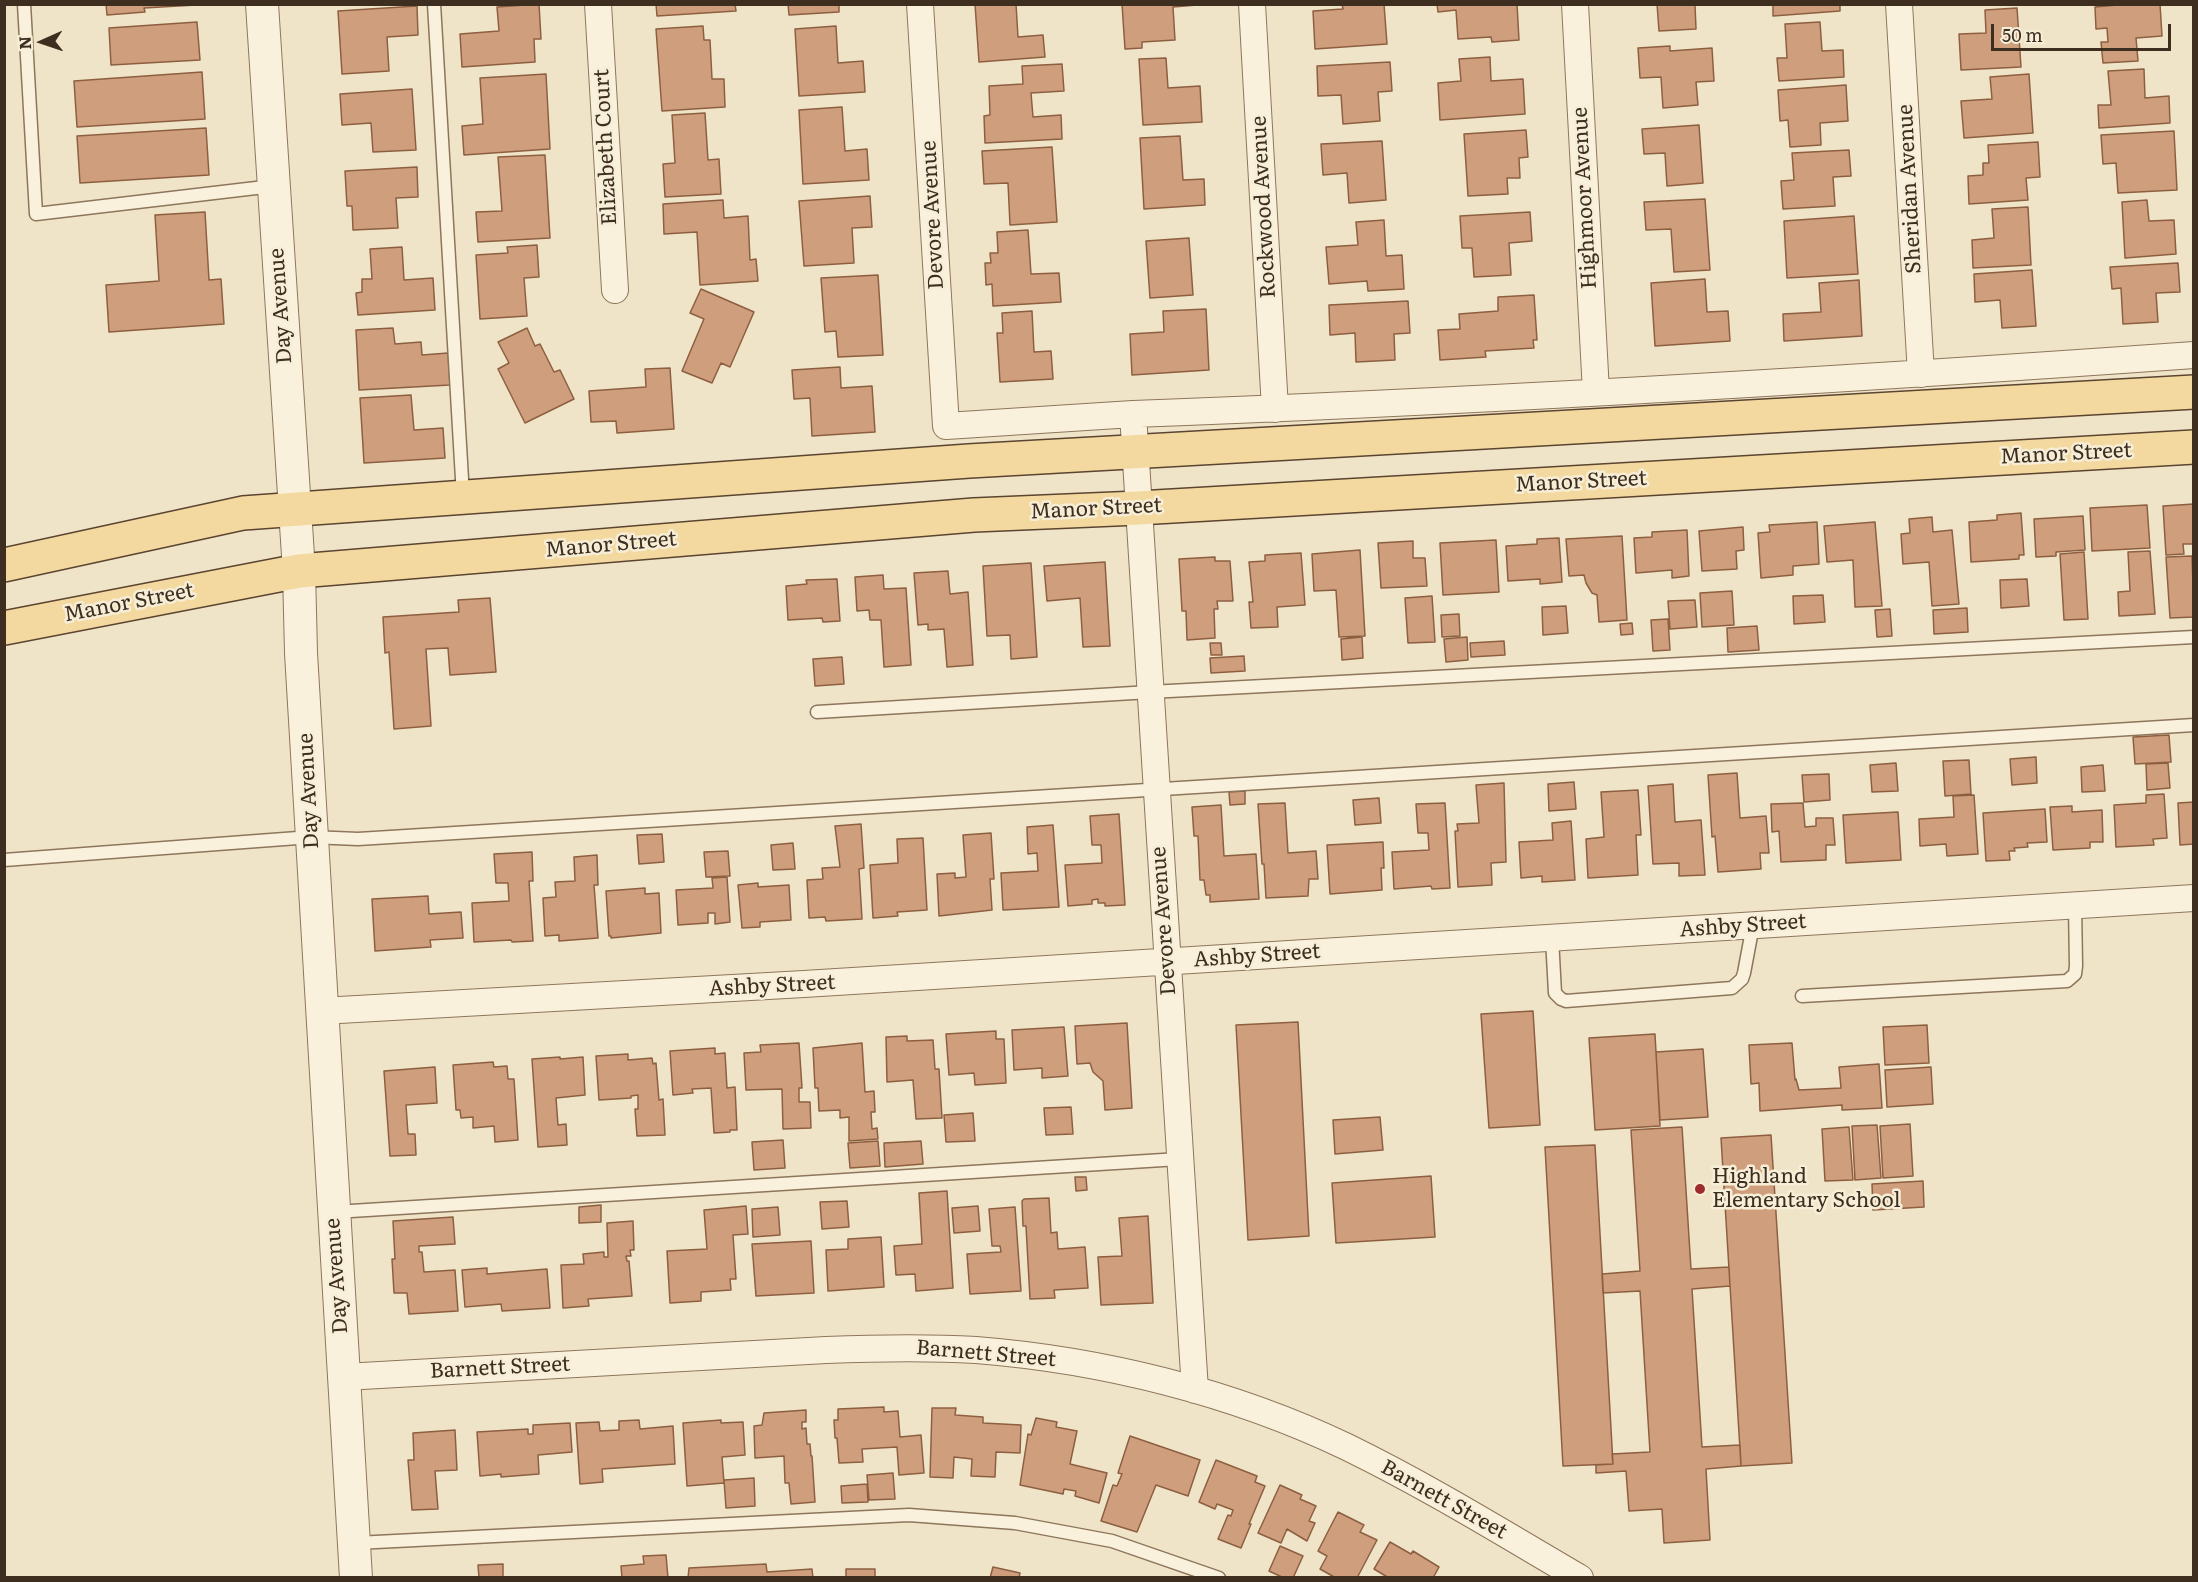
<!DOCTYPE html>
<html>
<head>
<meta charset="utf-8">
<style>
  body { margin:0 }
  #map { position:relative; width:2198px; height:1582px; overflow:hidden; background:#f0e4c8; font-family:Literata,serif }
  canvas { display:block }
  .frame { position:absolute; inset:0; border:6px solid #3d2e20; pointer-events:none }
  .north { position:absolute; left:12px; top:12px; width:60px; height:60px; -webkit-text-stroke:4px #f7eed8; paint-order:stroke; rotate:267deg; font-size:16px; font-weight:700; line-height:24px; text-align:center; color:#3d2e20 }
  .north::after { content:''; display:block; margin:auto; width:21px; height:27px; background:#3d2e20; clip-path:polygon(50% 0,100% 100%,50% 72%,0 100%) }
  .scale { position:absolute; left:1991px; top:24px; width:180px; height:27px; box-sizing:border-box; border:3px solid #3d2e20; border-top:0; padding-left:8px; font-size:18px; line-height:21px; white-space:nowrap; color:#3d2e20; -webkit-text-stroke:4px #f7eed8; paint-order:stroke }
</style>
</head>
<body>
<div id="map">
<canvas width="2198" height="1582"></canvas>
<div class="frame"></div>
<div class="north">N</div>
<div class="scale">50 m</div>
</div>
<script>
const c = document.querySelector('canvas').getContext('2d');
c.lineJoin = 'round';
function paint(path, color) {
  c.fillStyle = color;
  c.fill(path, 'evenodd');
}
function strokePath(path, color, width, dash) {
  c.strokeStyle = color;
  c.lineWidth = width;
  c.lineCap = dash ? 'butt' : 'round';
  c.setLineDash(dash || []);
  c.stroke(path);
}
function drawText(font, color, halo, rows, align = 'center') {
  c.font = font + ' Literata,serif';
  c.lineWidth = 5;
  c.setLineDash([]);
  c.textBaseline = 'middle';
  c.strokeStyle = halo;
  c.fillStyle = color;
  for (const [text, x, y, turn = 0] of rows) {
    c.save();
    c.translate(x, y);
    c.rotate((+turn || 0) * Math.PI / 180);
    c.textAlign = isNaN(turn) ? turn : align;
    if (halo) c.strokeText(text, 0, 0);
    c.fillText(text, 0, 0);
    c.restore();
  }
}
const building = new Path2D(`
  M106,4H196V5L144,8L145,12L107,15Z
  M539,4L541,39H534L535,62L462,67L460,34L499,31L497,7Z
  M656,4H735L736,11L657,16Z
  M788,4H839V12L789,15Z
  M975,4H1016L1018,37L1043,35L1045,57L979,62Z
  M1122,4H1197V5L1173,7L1175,40L1142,42V48L1125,49Z
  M1342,4H1384L1387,44L1315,49L1313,11L1343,9Z
  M1437,4H1517L1519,40L1492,42L1491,37L1458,39L1456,10L1438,12Z
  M1657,4H1699L1695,5L1696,29L1659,31Z
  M1773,4H1840V11L1773,16Z
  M2129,4H2160L2162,36L2136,38L2138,61L2103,63L2101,42H2108L2107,28L2096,29L2095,7Z
  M417,6L418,35L387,37L389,71L342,74L338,11Z
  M2017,8L2021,67L1961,70L1959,34L1986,33L1985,10Z
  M197,22L200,60L111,65L109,28Z
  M1820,22L1822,51L1843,50L1844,77L1779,81L1777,58H1787L1785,24Z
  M703,26L704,40H710L712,79H724L725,107L662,111L656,29Z
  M836,26L838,63L863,61L865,92L799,96L795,29Z
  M1670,46V51L1712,48L1714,81L1696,82L1698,105L1663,108L1661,77L1640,78L1638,48Z
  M1490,57L1491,81L1523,79L1525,114L1440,120L1438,83L1461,81L1459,59Z
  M1166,58L1168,88L1200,86L1202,122L1143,125L1139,59Z
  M1390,62L1392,91L1378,92L1380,121L1343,124L1341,95L1318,96L1317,66Z
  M1062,64L1064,91L1031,93L1033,117L1061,115L1062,139L985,143L984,116L990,115L989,86L1023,84L1022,66Z
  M2144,69L2145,98L2169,96L2170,123L2099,128L2098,105H2111L2108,71Z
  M202,72L205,119L77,127L74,81Z
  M546,74L550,149L464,155L462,126L483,124L480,78Z
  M2029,74L2033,133L1964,138L1961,101L1992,99L1990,77Z
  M1846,85L1848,121L1820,123L1821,145L1790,147L1788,120L1780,121L1778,90Z
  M412,89L416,150L373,152L371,123L342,125L340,94Z
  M842,107L845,151L867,149L869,180L803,184L799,110Z
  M705,113L708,160L719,159L721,194L665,197L663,164L675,163L672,115Z
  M1699,125L1703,183L1667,186L1665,153L1644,154L1642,129Z
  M206,128L209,175L80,183L77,136Z
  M1526,130L1528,157L1519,158L1520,178H1507L1508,194L1468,196L1464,134Z
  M2174,131L2177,190L2118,193L2116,163L2103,164L2101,135Z
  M1180,136L1183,180L1204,179L1205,205L1144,209L1140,138Z
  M1382,141L1386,200L1349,203L1347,173L1323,175L1321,144Z
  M2038,142L2040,177L2026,178L2028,200L1969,204L1968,176L1983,175V163H1989L1988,145Z
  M1052,147L1057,222L1010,225L1008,183L984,184L982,151Z
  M1849,150L1851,176L1833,177L1835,206L1783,209L1781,181L1794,180L1792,153Z
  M545,155L550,238L478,242L476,212L502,211L498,157Z
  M417,167L418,197L396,198L398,228L353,230L352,206H347L345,171Z
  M870,196L872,227L852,228L854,263L804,266L799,201Z
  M1705,199L1710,270L1674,272L1671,229L1646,230L1644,202Z
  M723,200L724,218L748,216L750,260L756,259L758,281L700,285L697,232L664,234L663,204Z
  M2147,200L2149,221L2174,220L2176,254L2125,258L2122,202Z
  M2028,207L2031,265L1973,268L1972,240L1994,238L1992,209Z
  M205,212L209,280L221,279L224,324L109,332L106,285L159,281L155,215Z
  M1530,212L1532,241L1509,243L1511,275L1474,277L1472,248H1462L1460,216Z
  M1854,216L1858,274L1787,278L1784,221Z
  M1384,220L1386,256L1402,255L1404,289L1368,291L1367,281L1329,284L1326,247L1358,245L1356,222Z
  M1028,230L1031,274L1059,273L1061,302L993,306L992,284L986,285L985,263H991L990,253H998L997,232Z
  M1189,238L1193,295L1150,298L1146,241Z
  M537,245L539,277L524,278L527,316L480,319L476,255L508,253L507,247Z
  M402,247L404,280L433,278L435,310L358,315L356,293L362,292V279H372L370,249Z
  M2178,263L2180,292L2156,293L2158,322L2123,324L2121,288L2112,289L2110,267Z
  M2032,270L2036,326L2002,328L2000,300L1975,302L1974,274Z
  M878,275L883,355L838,357L836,331L825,332L821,278Z
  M1705,279L1707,312L1728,311L1730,341L1655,346L1651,283Z
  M1859,280L1862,336L1784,341L1783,314L1821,312L1819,283Z
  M701,289L754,312L730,367L721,363L712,383L682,371L704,319L690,313Z
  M1534,295L1537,340H1533L1534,348L1485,351L1486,357L1440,360L1438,330L1460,329L1459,314L1498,311V297Z
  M1408,301L1410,333L1394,334L1395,360L1356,362L1355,333L1330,335L1329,305Z
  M1206,309L1209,370L1132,375L1130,334L1164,332L1163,311Z
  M1032,311L1034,352L1051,351L1053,379L1000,382L997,333H1003L1002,313Z
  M393,328L395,344L421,342L422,355L448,353L450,385L359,390L356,330Z
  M527,328L535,346L540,344L554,372L560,370L574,399L525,423L498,369L509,363L498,342Z
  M840,367L841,388L872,386L875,432L812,436L810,398L794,399L792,370Z
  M670,368L674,429L617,433L616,421L591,422L589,391L646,387L645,369Z
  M411,395L414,430L443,428L445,458L364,463L360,398Z
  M2194,504V544H2183L2184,554L2166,555L2163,506Z
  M2147,505L2150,548L2092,551L2090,508Z
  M2021,513L2024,555H2019V559L1971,562L1969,522L1997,520V515Z
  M2083,516L2085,550L2056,552V556L2036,557L2034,519Z
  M1932,517L1933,532L1952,530L1959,604L1932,606L1929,562L1903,564L1901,534L1910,533L1909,519Z
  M1817,522L1819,564L1793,566V575L1761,578L1758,533L1770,532L1769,525Z
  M1875,522L1882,606L1855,607L1853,560L1827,562L1824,526Z
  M1743,527L1744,550L1736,551L1737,569L1702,571L1699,531Z
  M1687,530L1689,576L1672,578V570L1636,573L1634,538L1652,537V532Z
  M1622,536L1627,620L1599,622L1597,595L1592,593L1586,583L1584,575L1569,576L1566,539Z
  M1559,538L1562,582L1540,584V579L1508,581L1506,546L1537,544V539Z
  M1496,540L1499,592L1443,595L1440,543Z
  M1413,541V558H1425L1427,586L1381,588L1378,543Z
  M1360,550L1365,636L1339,637L1336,590L1314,591L1312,554Z
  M2150,551L2155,614L2119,616L2118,592L2130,591L2128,552Z
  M2084,552L2088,619L2064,620L2060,554Z
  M1301,553L1305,605L1277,607L1278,627L1251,628L1249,602H1253L1249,562L1265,561V555Z
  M2192,556L2194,617L2170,618L2166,557Z
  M1215,557V561H1230L1233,601H1217L1218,609H1214L1215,638L1187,640L1186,611H1182L1179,559Z
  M1105,562L1110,646L1083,647L1080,598L1047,601L1044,566Z
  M1031,563L1037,657L1011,659L1010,635L987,636L983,566Z
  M948,571L950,594L968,592L973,665L947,667L944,629L928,630V624L918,625L914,573Z
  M883,575L884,589L906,588L911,665L884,667L881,620H870L869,610L857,611L855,577Z
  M837,579L840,621L823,622L822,618L788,620L786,586L807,584L806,580Z
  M2027,579L2029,606L2001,608L2000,580Z
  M1732,591L1734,625L1702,627L1700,593Z
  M1823,595L1825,622L1794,624L1793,596Z
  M1432,596L1435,642L1408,643L1405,598Z
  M490,598L496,672L450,675L448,648L426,649L431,726L394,729L389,652L385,653L383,617L459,612L458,600Z
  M1695,600L1697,627L1670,629L1668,601Z
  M1566,606L1568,633L1543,635L1542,607Z
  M1967,608L1968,632L1934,634L1933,610Z
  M1890,609L1892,636L1877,637L1875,610Z
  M1459,614L1460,636L1442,637L1441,615Z
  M1668,619L1670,650L1653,651L1651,620Z
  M1632,623L1633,634L1621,635L1620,624Z
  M1757,626L1759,650L1728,652L1727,628Z
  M1362,637L1363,658L1342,660L1341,639Z
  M1467,637L1468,660L1446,662L1444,639Z
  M1504,641L1505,655L1471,657L1470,643Z
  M1210,643H1221L1222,655H1211Z
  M1244,656L1245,671L1211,673L1210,658Z
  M842,657L844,684L815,686L813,659Z
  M2169,735L2171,762L2135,764L2133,737Z
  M2036,757L2037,783L2012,785L2010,759Z
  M1969,760L1971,794L1945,796L1943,761Z
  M1896,763L1898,791L1872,792L1870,765Z
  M2168,763L2170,788L2147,790L2146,764Z
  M2103,765L2105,791L2082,792L2081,767Z
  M1737,773L1740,818L1766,816L1769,853H1760L1761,869L1718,872L1715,836L1712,837L1708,775Z
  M1829,774L1830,800L1804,802L1802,775Z
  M1574,782L1576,809L1549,811L1548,784Z
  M1504,783L1506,862L1491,863L1492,885L1458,887L1455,831H1458L1457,824L1479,823L1476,785Z
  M1673,784L1675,822L1701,820L1705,875L1679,876V863L1653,864L1648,786Z
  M1638,790L1641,835H1636L1638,875L1588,878L1586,839L1604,837L1601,792Z
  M1245,791V804L1230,805L1229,792Z
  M2164,794L2167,838L2153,839L2154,845L2116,847L2114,805L2146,803V795Z
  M1974,795L1978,854L1947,856L1946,844L1920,846L1919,819L1954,817L1953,796Z
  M1379,798L1381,823L1355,825L1353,800Z
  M2194,802V844L2180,845L2178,803Z
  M1285,803L1288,853L1316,851L1318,879H1309L1308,896L1266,898L1264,864H1262L1258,804Z
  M1445,803L1450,888L1432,889L1431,886L1394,889L1392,852L1429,850L1428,833H1418L1416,804Z
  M1803,803L1805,827L1816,826V818H1833L1835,845H1826V860L1781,862L1779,831L1772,832L1771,804Z
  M1221,805L1224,856L1256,854L1259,899L1210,902V895H1206L1204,880H1200L1198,836H1194L1192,807Z
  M2072,806V812L2102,810L2103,842H2090V848L2053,850L2050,807Z
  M2045,809L2047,842L2027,843L2028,847L2014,848L2015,851H2009L2010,860L1986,861L1983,813Z
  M1898,812L1901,860L1846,863L1843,815Z
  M1119,814L1125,905L1105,906V903H1098V899L1092,900V904L1068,906L1065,865L1102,863L1101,845H1092L1090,816Z
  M1571,821L1575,880L1542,882V876L1521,878L1519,842L1553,840L1552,823Z
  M861,824L864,868L859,869L862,919L826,921L825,917L809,918L807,880L823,879L822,868L840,867L835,826Z
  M1053,825L1059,907L1003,910L1001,873L1038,871L1037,853L1028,854L1027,827Z
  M991,833L994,879H990L992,910L939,916L937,874L955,873V878L966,877L963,835Z
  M662,834L664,862L639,864L637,835Z
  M923,838L927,910L897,912L898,916L873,918L870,865L898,863L897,839Z
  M1383,842L1384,868H1381L1382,890L1330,894L1327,845Z
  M793,843L795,869L773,870L771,845Z
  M728,851L730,876L706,877L704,852Z
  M532,852L533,881H529L533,941L512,942L511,940L474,942L472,903L509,901L508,883H496L494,854Z
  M597,855L598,885H594L598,938L559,941V935L545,936L543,898L556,897L555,882L575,881L574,857Z
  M727,877L730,922L715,924V913H708V923L678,925L676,890L713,888L712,878Z
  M758,883V887L789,885L791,920L760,922V927L742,928L738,885Z
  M645,888V894L659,893L661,933L611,938V936H609L606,891Z
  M428,896L429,914L461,912L463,938L430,940L431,947L375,951L372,899Z
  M1533,1011L1540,1125L1489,1128L1481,1014Z
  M1298,1022L1309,1236L1248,1240L1236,1025Z
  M1127,1023L1132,1108L1105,1110L1103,1081L1093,1072L1090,1063L1077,1064L1075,1026Z
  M1927,1025L1929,1063L1885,1065L1883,1027Z
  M1064,1027L1068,1076L1042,1078V1068L1014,1070L1012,1030Z
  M996,1031V1039H1004L1006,1083L975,1085L974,1073L949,1075L946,1034Z
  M1655,1034L1660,1126L1595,1130L1589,1038Z
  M907,1036V1041L933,1040L935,1069H939L942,1118L916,1119L913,1080L887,1082L886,1037Z
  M799,1043L802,1088H799V1102H810L811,1128L783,1129L782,1089L746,1090L744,1053L761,1052L760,1045Z
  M862,1043L865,1092L874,1091L875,1112H871L872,1129L877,1128L878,1139L849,1141V1117L840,1118V1110L819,1111L818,1088H815L813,1048Z
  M1792,1043L1795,1080L1796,1079L1799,1090L1841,1088L1839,1067L1879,1064L1882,1108L1842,1110V1105L1760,1111L1759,1083L1751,1084L1749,1045Z
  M715,1048V1054L725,1053L727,1088L735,1087L737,1130H730V1132L714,1133L711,1088L692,1089L693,1093L673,1095L670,1051Z
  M1703,1049L1708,1117L1660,1120L1656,1052Z
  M628,1054V1060L652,1058L653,1064L656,1063L659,1100L663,1099L665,1135L637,1136L635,1109H638V1095L631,1096V1098L599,1100L596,1056Z
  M560,1057V1059L583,1057L585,1095L556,1098L558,1125L566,1124L567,1145L538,1147L532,1059Z
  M493,1062L494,1067L507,1066L508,1079H514L518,1140L495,1142L494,1126L473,1128V1117L461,1118L460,1110H456L453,1065Z
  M435,1067L437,1103L406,1105L408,1134H415L416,1155L390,1156L384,1071Z
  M1931,1067L1933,1104L1887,1107L1885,1070Z
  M1071,1107L1073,1134L1046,1135L1044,1108Z
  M973,1113L975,1141L946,1142L944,1115Z
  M1380,1117L1383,1150L1335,1154L1333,1120Z
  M1910,1124L1913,1176L1883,1178L1880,1126Z
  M1877,1125L1881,1178L1855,1180L1852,1126Z
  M1682,1127L1691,1269L1729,1267L1730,1286L1692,1289L1702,1447L1740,1445L1741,1466L1706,1469L1710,1540L1664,1543L1662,1509L1629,1511L1626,1471L1596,1473V1465L1613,1464L1612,1454L1650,1452L1640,1291L1603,1293L1602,1274L1640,1271L1631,1130Z
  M1849,1127L1853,1180L1825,1181L1822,1129Z
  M1771,1135L1792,1463L1741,1466L1721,1138Z
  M783,1140L785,1168L754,1170L752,1142Z
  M878,1141L880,1166L850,1168L848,1143Z
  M921,1141L923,1164L885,1167L884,1143Z
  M1595,1145L1613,1464L1563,1466L1545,1147Z
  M1431,1176L1435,1237L1336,1243L1332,1183Z
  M1075,1177H1086L1087,1190L1076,1191Z
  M1923,1181L1924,1207L1873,1210L1872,1184Z
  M947,1191L953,1288L916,1291L915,1274L896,1275L894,1246L922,1244L919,1193Z
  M1049,1198L1051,1233L1057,1232L1058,1249L1085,1247L1088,1288L1054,1290L1055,1298L1030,1299L1026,1226H1023L1022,1201L1024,1199Z
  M847,1201L849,1227L822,1229L820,1202Z
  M601,1205V1222L579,1223V1207Z
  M746,1206L748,1234L733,1235L736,1279H730L731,1290L701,1292V1301L670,1303L667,1251L707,1249L704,1210Z
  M978,1206L980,1231L954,1233L952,1208Z
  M778,1207L780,1235L753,1237L752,1209Z
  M1015,1207L1021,1291L970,1294L967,1254L1001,1252L1000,1246H992L989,1209Z
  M1148,1216L1153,1303L1101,1305L1098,1257L1122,1256L1119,1218Z
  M453,1217L455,1244L419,1246V1252H422L424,1272L455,1270L458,1311L409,1314L407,1293H394L392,1259H395L393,1221Z
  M633,1221L634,1250H630L631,1256H626L627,1261H629L632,1296L588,1299L589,1306L563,1308L561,1265L584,1264L583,1254L604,1252V1257H608L607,1223Z
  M881,1237L884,1287L828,1291L826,1250L848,1249V1239Z
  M811,1241L814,1293L756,1296L752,1244Z
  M487,1268V1274L547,1269L550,1308L502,1311L501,1304L465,1307L462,1270Z
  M884,1407V1412L898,1411L900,1437L921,1435L924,1473L899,1475L897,1447L862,1449L863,1462L839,1463L837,1438H835L834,1420H838V1409Z
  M932,1408H956L955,1415L983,1417V1423L1021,1425L1020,1453L996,1452L995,1477L971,1476L972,1459L954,1457L953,1478L930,1477Z
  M806,1410V1422H802V1429L806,1428L807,1444H810L811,1456H812L815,1502L791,1504L789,1483H785L784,1456L755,1458L754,1426L762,1425L764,1413Z
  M1036,1418L1057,1422L1056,1427L1077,1431L1070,1464L1107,1473L1099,1503L1075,1496L1076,1491L1064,1489L1063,1494L1020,1485L1028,1434L1031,1435Z
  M639,1420L640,1429L673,1426L675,1464L602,1469L603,1482L580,1484L576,1423L599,1422L600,1431L619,1430V1421Z
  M721,1420V1423L743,1422L745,1455L722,1457L724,1483L687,1486L683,1423Z
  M570,1423L572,1452L538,1455L539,1474L501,1477V1474L480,1476L477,1432L528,1429V1434H533V1425Z
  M455,1430L457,1470L435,1471L438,1509L412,1510L408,1460H414L413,1433Z
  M1130,1436L1200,1460L1188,1496L1156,1485L1137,1532L1101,1521L1113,1485L1117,1486L1122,1474L1118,1473Z
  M1216,1460L1257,1476L1255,1482L1265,1486L1249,1524H1251L1241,1548L1218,1539L1228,1515L1231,1516L1233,1510L1217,1504L1215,1509L1199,1502Z
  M893,1473L895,1499L869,1500L867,1475Z
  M754,1478L755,1506L726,1508L724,1480Z
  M867,1484L868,1502L842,1503L841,1486Z
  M1280,1485L1302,1495L1300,1499L1316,1506L1309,1521L1315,1523L1307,1541L1287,1529L1281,1543L1258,1533Z
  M1338,1512L1364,1525L1360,1532L1377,1540L1357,1578H1336L1320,1569L1327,1556L1318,1551Z
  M1390,1542L1411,1554L1413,1551L1439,1567L1433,1578H1389L1374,1569Z
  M1280,1546L1303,1556L1293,1578H1284L1269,1571Z
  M666,1555L668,1578H622L621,1566L644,1564L643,1556Z
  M503,1564V1578H479L478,1565Z
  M766,1564L767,1572L812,1569L813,1578H688L689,1568Z
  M993,1567L1020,1573L1019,1578H990Z
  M846,1569H875V1578H846Z`);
const service = new Path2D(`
  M24,4L36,214L273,186
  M434,4L463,496
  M817,712L1150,692L2194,637
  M4,860L311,837L358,839L2194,725
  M1552,938L1555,993L1561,999L1566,1001L1732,988L1742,979L1744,973L1753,925
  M1802,996L2067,981L2075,974L2076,966L2075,905
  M335,1212L1179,1159
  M356,1543L909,1515L1015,1523L1112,1541L1219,1578`);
const minor = new Path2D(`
  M598,4L615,290
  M920,4L946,426L1133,414
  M1252,4L1275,409
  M1575,4L1596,392
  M1899,4L1921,374
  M321,1011L804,984L2194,898
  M344,1377L826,1350C876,1348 926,1347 976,1350C1102,1360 1232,1392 1347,1447C1427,1486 1503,1533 1580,1578
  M1195,1390L1133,414C1487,401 1840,380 2194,355`);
const tertiary = new Path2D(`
  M262,4L299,571L301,653L356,1578`);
const primary = new Path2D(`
  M4,565L243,513L969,461L2194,392
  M4,628L299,571L974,515L1138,508L2194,447`);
const markers = [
  [1700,1189,6,"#9e2a2b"]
];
const streetNames = [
  ["Elizabeth Court",606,147,-93],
  ["Sheridan Avenue",1910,189,-93],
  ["Highmoor Avenue",1585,198,-93],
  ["Rockwood Avenue",1264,207,-93],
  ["Devore Avenue",933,215,-93],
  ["Day Avenue",281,306,-94],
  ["Manor Street",2066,454,-3],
  ["Manor Street",1581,482,-3],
  ["Manor Street",1096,509,-3],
  ["Manor Street",611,545,-5],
  ["Manor Street",129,603,-11],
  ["Day Avenue",309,791,-93],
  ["Devore Avenue",1164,921,-94],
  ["Ashby Street",1743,926,-4],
  ["Ashby Street",1257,956,-4],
  ["Ashby Street",772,986,-3],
  ["Day Avenue",337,1276,-94],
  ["Barnett Street",986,1354,5],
  ["Barnett Street",500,1368,-3],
  ["Barnett Street",1444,1500,29]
];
const poiNames = [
  ["Highland",1712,1177],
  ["Elementary School",1712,1201]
];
paint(building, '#cf9f7d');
strokePath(building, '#8d5f41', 1.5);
strokePath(service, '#8d765c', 15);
strokePath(minor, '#8d765c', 28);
strokePath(tertiary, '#8d765c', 34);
strokePath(primary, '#5b4430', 36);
strokePath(service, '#faf1dc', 12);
strokePath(minor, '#faf1dc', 26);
strokePath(tertiary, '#faf1dc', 32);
strokePath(primary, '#f3d9a0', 33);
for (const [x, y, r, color] of markers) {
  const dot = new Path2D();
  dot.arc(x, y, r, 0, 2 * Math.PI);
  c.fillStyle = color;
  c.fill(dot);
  strokePath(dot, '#f7eed8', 2);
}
drawText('21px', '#3d2e20', '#f7eed8', streetNames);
drawText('21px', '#3d2e20', '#f7eed8', poiNames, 'left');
</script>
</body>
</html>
